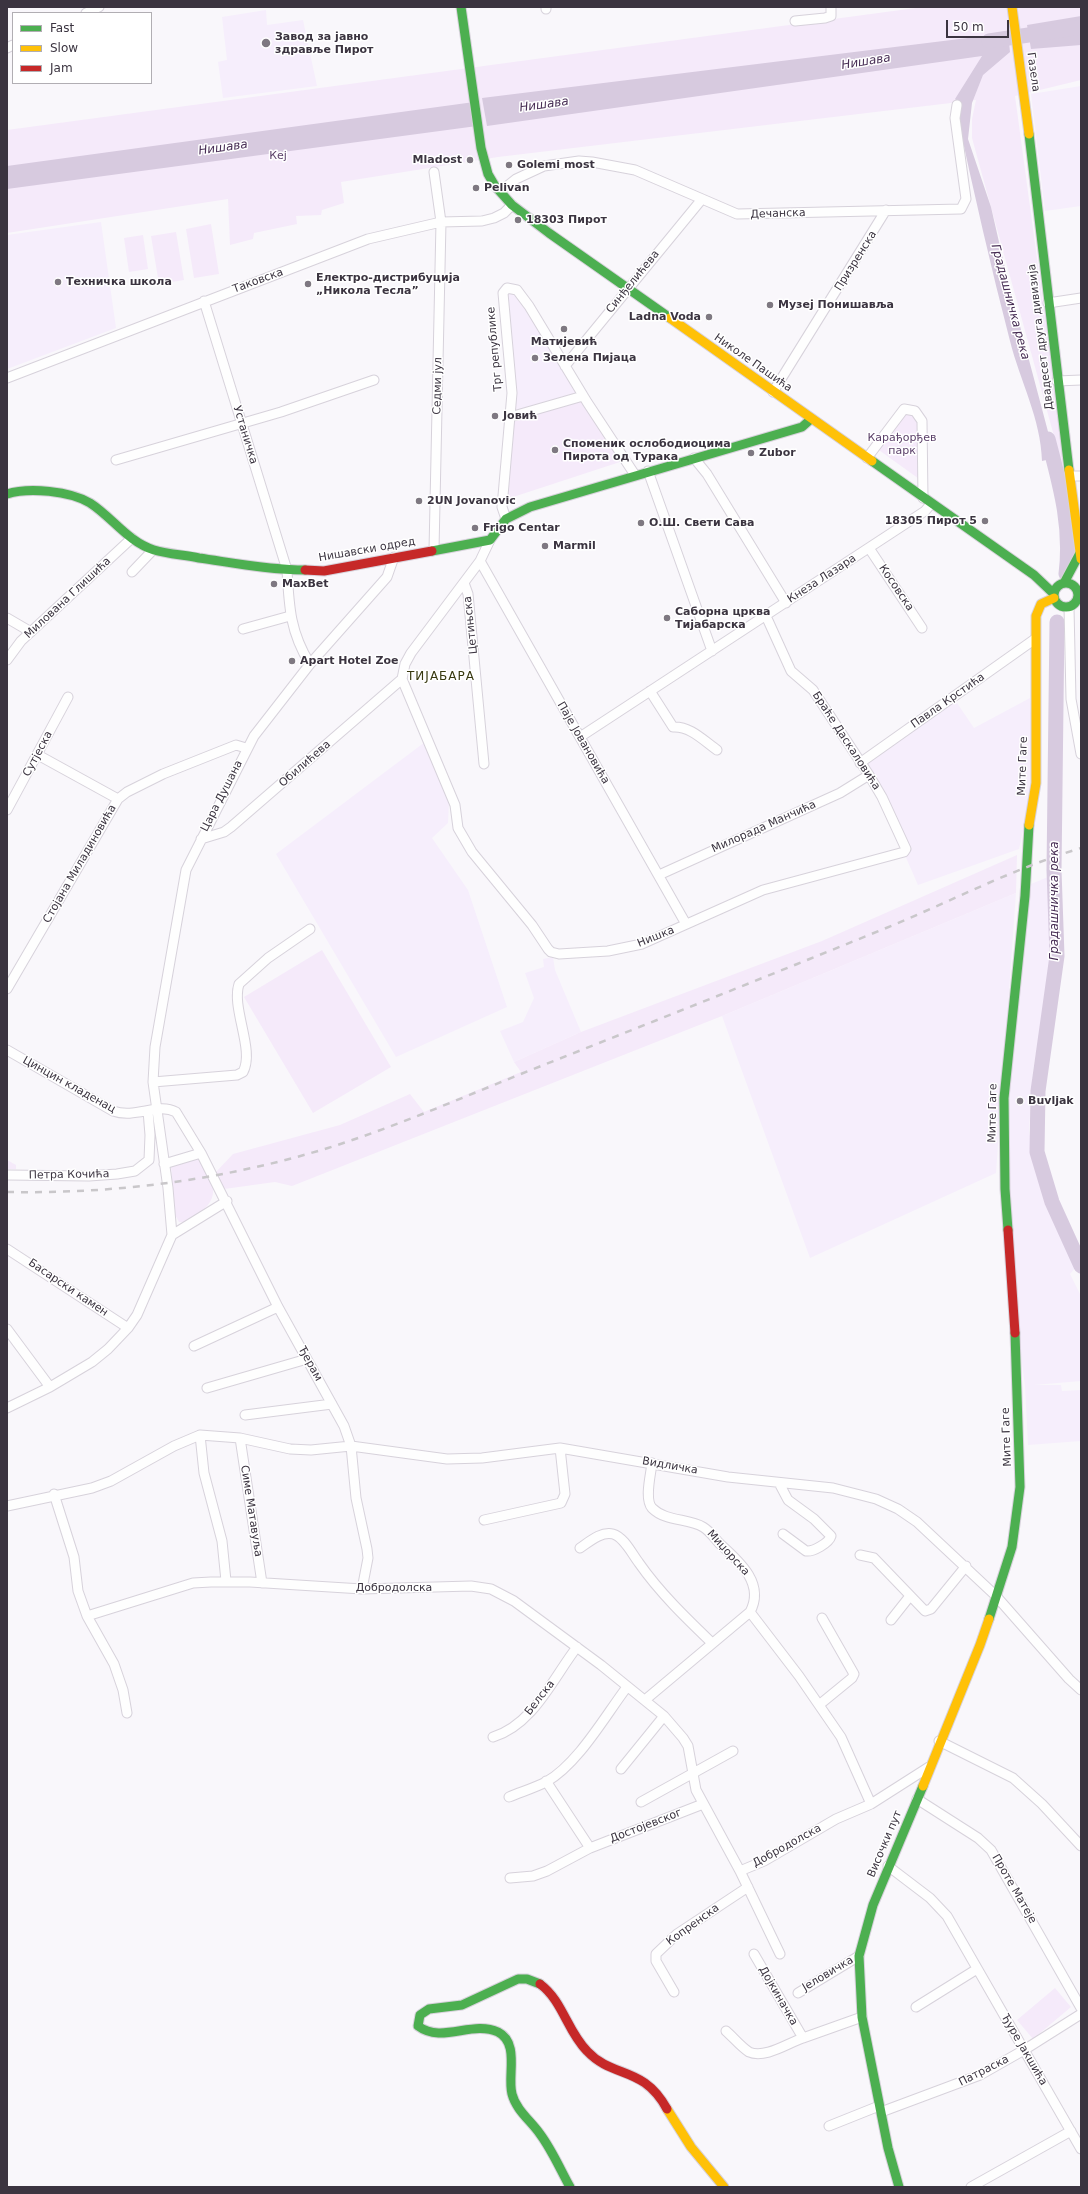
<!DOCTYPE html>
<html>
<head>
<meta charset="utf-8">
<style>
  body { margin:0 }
  #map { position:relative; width:1088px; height:2194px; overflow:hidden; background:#f9f7fb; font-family:"DejaVu Sans",sans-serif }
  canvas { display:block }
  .frame { position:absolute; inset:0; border:8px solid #3b3440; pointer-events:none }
  .legend { position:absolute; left:12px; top:12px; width:140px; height:72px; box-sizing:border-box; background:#fff; border:1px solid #b1aeb3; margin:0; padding:5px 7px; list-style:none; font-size:12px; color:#3b3440 }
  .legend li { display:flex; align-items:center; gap:8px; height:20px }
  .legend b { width:20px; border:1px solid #b1aeb3 }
  .scale { position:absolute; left:946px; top:20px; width:63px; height:18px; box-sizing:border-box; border:2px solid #3b3440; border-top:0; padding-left:5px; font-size:12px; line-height:14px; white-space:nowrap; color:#3b3440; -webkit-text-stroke:3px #fff; paint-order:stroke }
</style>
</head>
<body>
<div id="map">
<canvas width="1088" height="2194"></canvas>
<div class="frame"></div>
<ul class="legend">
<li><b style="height:5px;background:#4caf50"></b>Fast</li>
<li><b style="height:5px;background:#ffc107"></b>Slow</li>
<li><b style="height:5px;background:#c62828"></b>Jam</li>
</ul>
<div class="scale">50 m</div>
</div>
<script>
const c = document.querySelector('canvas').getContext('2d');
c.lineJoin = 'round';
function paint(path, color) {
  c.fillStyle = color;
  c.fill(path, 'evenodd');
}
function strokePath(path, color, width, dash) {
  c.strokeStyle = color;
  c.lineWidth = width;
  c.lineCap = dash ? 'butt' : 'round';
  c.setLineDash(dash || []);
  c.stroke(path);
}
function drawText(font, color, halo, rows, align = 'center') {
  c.font = font + ' "DejaVu Sans",sans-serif';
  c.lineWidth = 3;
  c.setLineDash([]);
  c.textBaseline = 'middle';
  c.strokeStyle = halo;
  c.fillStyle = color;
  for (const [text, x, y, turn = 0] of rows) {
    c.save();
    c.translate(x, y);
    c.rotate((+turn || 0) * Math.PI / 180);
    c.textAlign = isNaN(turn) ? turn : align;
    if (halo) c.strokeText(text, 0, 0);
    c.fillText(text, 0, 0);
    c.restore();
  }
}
const built = new Path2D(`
  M266,10L267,25L303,20L317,86L223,98L218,62L227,60L222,17Z
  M1081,86V206L1045,211L1031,94Z
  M101,222L116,328L7,369V235Z
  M507,290L518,293L587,399L512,418Z
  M1030,698L1035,776L1019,849L918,885L865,764L955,700L974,728Z
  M425,742L449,802L448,823L432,838L468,890L507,1007L396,1057L276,854Z
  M1048,877L1052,944L1049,979L1033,1071L1029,1130L1036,1171L1056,1224L1077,1266L1070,1274L1081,1296V1381L1034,1385H1061L1062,1391L1081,1390V1441L1028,1445L1025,1386L1011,1277L1005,1160L1018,975L1031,884Z
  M1016,893L996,1173L810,1258L722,1016Z
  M553,957L555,970L581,1032L514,1062L500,1031L523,1022L534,998L525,973L544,967L543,959Z`);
const green = new Path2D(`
  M923,7H1081V80L1015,96L1068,487L972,138V119L976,100L498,157L341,182L344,203L322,210L321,215L296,216L297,224L254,233L253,239L230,245L228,199L7,233V130Z
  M211,224L219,274L194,278L186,229Z
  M176,232L184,280L159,284L151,236Z
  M143,235L148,269L129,272L124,238Z
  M587,399L626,460L504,500L512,418Z
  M904,410L919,417L922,481L876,448Z
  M1017,855L1016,893L722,1016L292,1186L275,1182L224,1189L216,1172L233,1154L340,1125L410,1094L424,1112L521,1072L514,1062L581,1032L822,941Z
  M322,950L391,1067L313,1113L244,997Z
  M197,1156C213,1178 224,1198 196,1215C191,1218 186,1223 179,1222L174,1213L171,1165Z
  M7,1160L16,1165V1169H7Z
  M1055,1988L1071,2007L1033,2039L1017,2020Z`);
const water = new Path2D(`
  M1081,16V45L1031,49L1027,25Z
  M1008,33L1010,52L983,75L972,103L968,139L991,207L1007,277L1055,458L1042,461C1041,419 1020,381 1010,341C991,268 974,193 958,119L960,104L955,99L982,56L487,126L482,98Z
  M474,102L477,126L7,189V166Z`);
const river = new Path2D(`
  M989,41L1081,27
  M1048,439C1060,485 1072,526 1066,574
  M1057,622L1054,870L1057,956L1038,1091L1037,1152L1052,1202L1081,1266`);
const street = new Path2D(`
  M546,9V7
  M86,13L99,7
  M795,21L825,18L831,16V7
  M7,48L13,45
  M506,187L516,179L544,166L579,161L592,162L635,170L737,214L961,209L966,199L955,118L957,105
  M204,301L287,570C289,606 290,632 310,664
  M1048,303L1081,298
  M565,366L702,199
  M7,378L368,239L441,222L482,221L494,218L504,213L512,205
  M1057,381L1081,380
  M773,392L886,210
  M510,417L583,396
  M694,458L707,474L786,603
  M867,458L904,409L915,411L922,421L923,498
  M116,460L281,412L374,380
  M648,471L712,651
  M1071,476H1081
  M506,519L502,507L512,393L503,293L507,288L517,290L529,306L587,402L635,475
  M869,548L922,628
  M434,550L441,222L434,172
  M480,561L686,924
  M132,572L153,550
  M464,583L468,594L484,764
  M1069,607L1071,699L1081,754
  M7,618L31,632
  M243,629L290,616
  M7,660L21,641L132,538
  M402,679L455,805L458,828L472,852L532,925L548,949L551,952L559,954L608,951L642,944L763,890L904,852L906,849L882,797L869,775L813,690L791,671L766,616
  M650,691L673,727C690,726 703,740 717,750
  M580,737L925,511L931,504
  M38,755L118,799
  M860,763L1035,639
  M7,810L68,697
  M201,839L224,832L231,827L402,679L405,664L411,653L480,561L490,540
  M659,875L840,793L869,775
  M7,989L118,799L127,792L163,774L236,745L246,748
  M7,1050L113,1111C136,1119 158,1102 176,1112L201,1153L164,1164
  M153,1082L237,1075L243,1072C255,1050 231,1008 239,984L268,958L310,929
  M201,1153L278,1307L344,1426L351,1446L356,1498L367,1549L368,1558L362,1589
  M7,1175L89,1176L117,1174L135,1171L149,1160L150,1135L148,1111
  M172,1235L168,1188L153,1082L155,1047L186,870L254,736L310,664L387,577L394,557
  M7,1249L128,1328
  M7,1329L50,1387
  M194,1346L278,1307
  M207,1388L307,1359
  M7,1408L50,1387L92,1362L108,1349L128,1328L137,1315L172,1235L227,1201
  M245,1415L332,1404
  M200,1435L204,1473L222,1541L226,1581
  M240,1438L262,1583
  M652,1463C651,1474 644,1499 652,1508C666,1522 688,1518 703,1527C710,1531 715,1539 720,1544C740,1562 765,1584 750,1612L799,1676L841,1737L871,1804
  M779,1483L788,1500L814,1519L831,1536C829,1543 813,1552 806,1551L783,1534
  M54,1494L74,1557L78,1591L87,1616L114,1664L123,1690L127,1713
  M7,1506L92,1488L111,1481L174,1446L200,1435L240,1438L290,1449L311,1450L351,1446L447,1459L482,1458L560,1448L728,1477L833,1488L876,1499L898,1509L917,1522L996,1596L1069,1679L1081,1690
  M484,1520L561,1503L565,1494L560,1448
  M580,1548C589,1542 601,1531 613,1534C624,1537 632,1554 639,1563C660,1593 686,1618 712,1643
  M860,1555L874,1558L925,1611L931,1609L966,1566
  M87,1616L193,1583L211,1582H250L362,1589L471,1586L491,1589L514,1601L601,1665L664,1716L683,1738L688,1746L696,1790L740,1871L780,1954
  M891,1620L910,1596
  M645,1700L750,1612
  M819,1705L852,1678L854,1674L822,1618
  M493,1737C533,1725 553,1678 577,1647
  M939,1741L1013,1778L1042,1804L1081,1846
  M621,1769L664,1716
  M546,1781L590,1848
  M509,1797C521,1792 534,1788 546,1782C578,1764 605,1716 627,1687
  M917,1799L978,1838L991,1850L1081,2008
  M641,1802L733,1751
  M888,1866L930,1898L947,1916L1081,2149
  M740,1871L764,1861L836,1819L871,1804L929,1767
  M510,1878L533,1876L547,1871L590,1848L703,1804
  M754,1954L803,2038L862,2017
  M674,1992L656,1961V1954L677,1934L748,1887
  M798,1993L859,1956
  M916,2007L977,1969
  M726,2031C733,2037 741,2047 749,2052C765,2059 788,2043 803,2038
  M881,2112L980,2075L1024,2050L1081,2014
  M829,2126L879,2106
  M971,2187L1071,2131`);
const fast = new Path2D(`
  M461,7L481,148L488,174L495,186L512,205L549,233L670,318
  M1029,134L1069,470
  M872,461L1034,575L1054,594
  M7,494C29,487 70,491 90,503C112,517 128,542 154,550C168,554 184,555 199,558C234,563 270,570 305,570
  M432,551L490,540L506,519L530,507L802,427L811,419
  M1054 595a12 12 0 1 1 24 0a12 12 0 1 1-24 0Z
  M1064,583L1080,553
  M1008,1230L1005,1189L1004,1098L1025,896L1029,825
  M989,1619L1012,1547L1020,1487L1015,1333
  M540,1984L527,1979H518L462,2005L429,2009L420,2015L418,2026C442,2044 472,2020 498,2032C520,2043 507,2076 512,2094C516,2110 531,2121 540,2134C552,2150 560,2169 570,2187
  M899,2187L888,2148L862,2017L859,1956L873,1905L923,1786`);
const slow = new Path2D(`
  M1012,7L1029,134
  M670,318L872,461
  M1069,470L1081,559
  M1029,825L1036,783V616L1041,604L1054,598
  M923,1786L980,1645L989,1619
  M667,2109L691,2147L724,2187`);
const jam = new Path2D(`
  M305,570L324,571L432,551
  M1008,1230L1015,1333
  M540,1984C563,2001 567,2031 587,2051C613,2079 643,2065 667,2109`);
const rail = new Path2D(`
  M7,1192C116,1194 223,1180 328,1148C401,1125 470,1094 541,1066C660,1019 778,972 896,924C957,898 1018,867 1081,848`);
const markers = [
  [266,43,5,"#7e7881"],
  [470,160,4,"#7e7881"],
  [509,165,4,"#7e7881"],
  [476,188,4,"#7e7881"],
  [518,220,4,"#7e7881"],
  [58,282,4,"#7e7881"],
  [308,284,4,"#7e7881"],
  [770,305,4,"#7e7881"],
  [709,317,4,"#7e7881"],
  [564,329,4,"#7e7881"],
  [535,358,4,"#7e7881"],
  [495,416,4,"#7e7881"],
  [555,450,4,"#7e7881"],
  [751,453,4,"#7e7881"],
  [419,501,4,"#7e7881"],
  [985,521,4,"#7e7881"],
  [641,523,4,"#7e7881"],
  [475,528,4,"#7e7881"],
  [545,546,4,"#7e7881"],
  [274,584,4,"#7e7881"],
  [667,618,4,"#7e7881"],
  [292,661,4,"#7e7881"],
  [1020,1101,4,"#7e7881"]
];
const poiNames = [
  ["Завод за јавно",275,37],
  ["здравље Пирот",275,50],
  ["Mladost",462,160,"right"],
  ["Golemi most",517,165],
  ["Pelivan",484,188],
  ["18303 Пирот",526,220],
  ["Електро-дистрибуција",316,278],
  ["„Никола Тесла”",316,291],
  ["Техничка школа",66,282],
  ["Музеј Понишавља",778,305],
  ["Ladna Voda",701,317,"right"],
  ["Матијевић",564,342,"center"],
  ["Зелена Пијаца",543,358],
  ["Јовић",503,416],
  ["Споменик ослободиоцима",563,444],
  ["Пирота од Турака",563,457],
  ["Zubor",759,453],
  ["2UN Jovanovic",427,501],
  ["18305 Пирот 5",977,521,"right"],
  ["О.Ш. Свети Сава",649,523],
  ["Frigo Centar",483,528],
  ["Marmil",553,546],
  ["MaxBet",282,584],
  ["Саборна црква",675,612],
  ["Тијабарска",675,625],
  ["Apart Hotel Zoe",300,661],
  ["Buvljak",1028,1101]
];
const streetNames = [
  ["Газела",1033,72,82],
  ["Дечанска",778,214,-2],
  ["Призренска",856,261,-58],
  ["Таковска",258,281,-20],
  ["Синђелићева",633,282,-51],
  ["Двадесет друга дивизија",1041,337,-97],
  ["Трг републике",495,349,-95],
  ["Николе Пашића",753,363,35],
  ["Седми јул",438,386,-89],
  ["Устаничка",245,435,73],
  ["Нишавски одред",367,550,-10],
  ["Кнеза Лазара",822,579,-33],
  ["Косовска",896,588,56],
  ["Милована Глишића",68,598,-43],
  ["Цетињска",471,625,-96],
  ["Павла Крстића",948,701,-35],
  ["Браће Даскаловића",846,741,57],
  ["Паје Јовановића",583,743,60],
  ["Сутјеска",38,754,-62],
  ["Обилићева",305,764,-41],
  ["Мите Гаге",1023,766,-88],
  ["Цара Душана",222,796,-63],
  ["Милорада Манчића",764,827,-24],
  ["Стојана Миладиновића",80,864,-60],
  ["Нишка",656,937,-22],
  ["Цинцин кладенац",69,1085,29],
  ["Мите Гаге",993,1113,-89],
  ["Петра Кочића",69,1175,-1],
  ["Басарски камен",68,1288,34],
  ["Ђерам",310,1364,61],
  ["Мите Гаге",1007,1437,-92],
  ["Видличка",670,1466,10],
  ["Симе Матавуља",251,1511,81],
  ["Миџорска",728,1553,48],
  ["Добродолска",394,1588],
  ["Белска",540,1698,-52],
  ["Достојевског",646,1826,-21],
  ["Височки пут",885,1844,-67],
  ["Добродолска",787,1846,-29],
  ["Проте Матеје",1014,1889,60],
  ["Копренска",693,1925,-36],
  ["Јеловичка",828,1974,-31],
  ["Дојкиначка",778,1996,60],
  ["Ђуре Јакшића",1024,2050,60],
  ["Патраска",984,2071,-27]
];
const parkNames = [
  ["Кеј",278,156],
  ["Карађорђев",902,438],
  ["парк",902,451]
];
const waterNames = [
  ["Нишава",866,62,-9],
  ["Нишава",544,105,-8],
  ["Нишава",223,148,-8],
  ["Градашничка река",1010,302,75],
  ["Градашничка река",1055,901,-90]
];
const neighbourhoodNames = [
  ["ТИЈАБАРА",441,677]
];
paint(built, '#f6eefc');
paint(green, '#f5eafa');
paint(water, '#d7cadf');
strokePath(river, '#d7cadf', 15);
strokePath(street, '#d7d2db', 11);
strokePath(fast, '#d7d2db', 11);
strokePath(slow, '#d7d2db', 11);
strokePath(jam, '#d7d2db', 11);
strokePath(street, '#fefefe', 9);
strokePath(fast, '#4caf50', 9);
strokePath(slow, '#ffc107', 9);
strokePath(jam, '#c62828', 9);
strokePath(rail, '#c9c7ca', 2.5, [7, 7]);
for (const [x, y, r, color] of markers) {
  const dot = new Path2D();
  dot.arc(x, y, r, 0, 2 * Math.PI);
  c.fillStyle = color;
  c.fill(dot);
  strokePath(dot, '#fff', 1.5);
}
drawText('bold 11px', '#3b3440', '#fff', poiNames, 'left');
drawText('11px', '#3b3440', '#fff', streetNames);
drawText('11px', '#5c416a', '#fff', parkNames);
drawText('italic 12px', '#462c53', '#fff', waterNames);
c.letterSpacing = '1px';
drawText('12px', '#37380f', '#fff', neighbourhoodNames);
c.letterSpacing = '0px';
</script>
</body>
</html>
